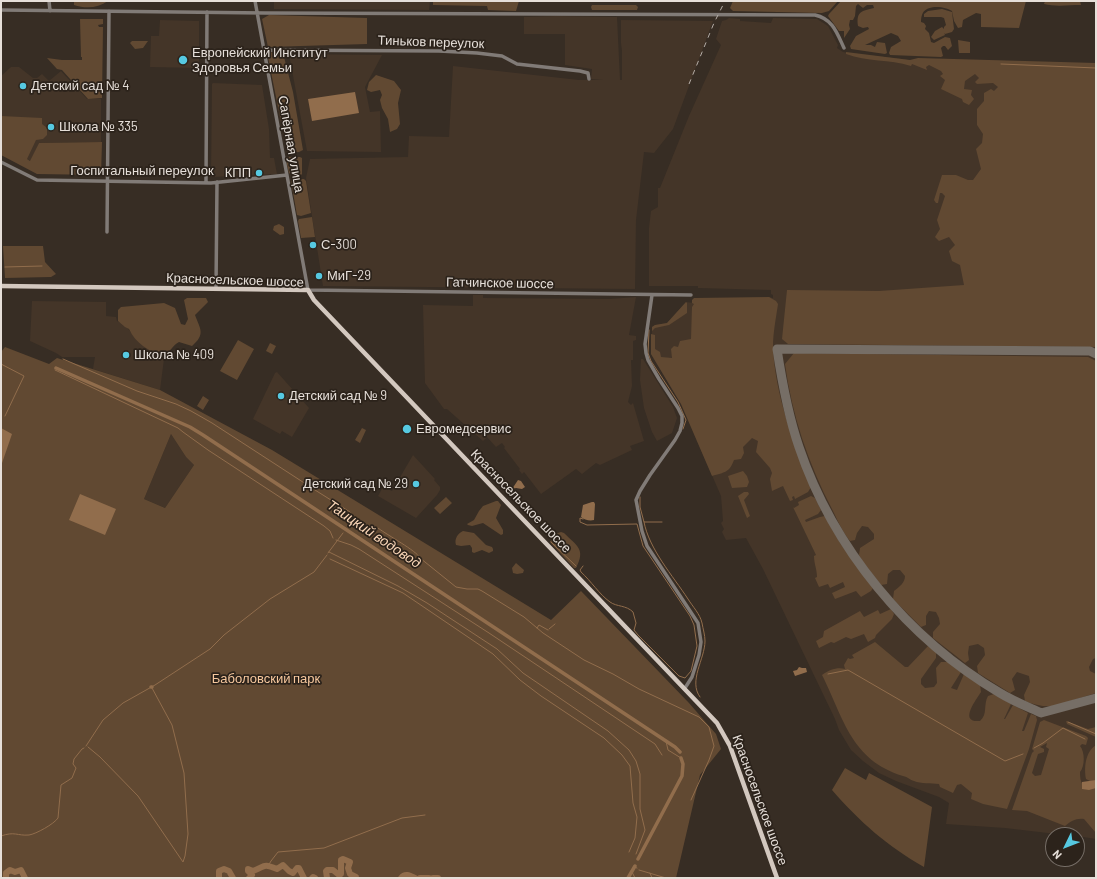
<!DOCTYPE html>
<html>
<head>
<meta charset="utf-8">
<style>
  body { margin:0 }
  #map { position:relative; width:1097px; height:879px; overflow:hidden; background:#372d24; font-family:Barlow,sans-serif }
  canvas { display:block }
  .frame { position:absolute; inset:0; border:2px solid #e6dfd9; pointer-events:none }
  .north { position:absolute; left:1045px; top:827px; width:40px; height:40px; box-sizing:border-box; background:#2c231b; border:1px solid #766e67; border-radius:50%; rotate:227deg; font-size:11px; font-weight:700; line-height:16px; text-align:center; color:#e6dfd9 }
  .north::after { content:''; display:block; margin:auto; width:14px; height:18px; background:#56c9e1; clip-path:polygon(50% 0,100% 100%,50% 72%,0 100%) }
</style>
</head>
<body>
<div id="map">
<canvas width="1097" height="879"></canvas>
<div class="frame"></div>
<div class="north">N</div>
</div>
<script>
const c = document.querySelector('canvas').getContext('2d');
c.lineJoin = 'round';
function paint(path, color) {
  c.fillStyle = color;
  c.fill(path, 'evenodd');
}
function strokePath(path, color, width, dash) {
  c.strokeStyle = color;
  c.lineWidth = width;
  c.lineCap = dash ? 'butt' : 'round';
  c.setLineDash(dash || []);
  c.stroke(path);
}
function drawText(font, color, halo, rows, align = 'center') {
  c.font = font + ' Barlow,sans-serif';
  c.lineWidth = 3.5;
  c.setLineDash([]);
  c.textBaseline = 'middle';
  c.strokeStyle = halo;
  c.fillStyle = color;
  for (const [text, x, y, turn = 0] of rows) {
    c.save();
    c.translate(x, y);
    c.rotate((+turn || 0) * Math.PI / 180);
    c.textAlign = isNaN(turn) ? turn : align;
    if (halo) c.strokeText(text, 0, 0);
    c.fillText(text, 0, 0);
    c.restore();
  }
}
const built = new Path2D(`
  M274,1H430L429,10L274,9Z
  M557,16L617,17L620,80H622V51L621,43V20L713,21L673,129L654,153L644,152L636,220L635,289L323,286L306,178L310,159L408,157L409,136L449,137L453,66L579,80H603L591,79L592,69L565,65V34H524V17Z
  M729,18L740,19V21L771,23L773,18L817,19L828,26L838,45L837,48L843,52L850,53L902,59L1046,80L1096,75V839L1077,836V835H1065L1005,828L946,824L949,803L939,797L896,781L879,773L863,761L851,750L839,730L835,719L763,569L746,538L726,540L722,532L724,529L721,523L723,521L721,496L681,404L651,354L652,327L655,325L667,323L686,302L694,303L769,301V297L773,298V295L771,294V290L698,288V286H649V228L651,211L658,207V188H660L689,116L721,45L716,39L722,21L726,20Z
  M160,20L199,21V68L150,67L151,36H159Z
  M289,54L382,55L365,87L370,112L380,111L381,152L307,151Z
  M11,67H19L33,78H37L42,74L49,81L61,71L87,99H101V142L39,143L31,161L1,147V76Z
  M213,83L262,85L269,129L270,158H274L277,174L211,177L212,84Z
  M473,295H483V298L610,299L636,297L629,335L636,336V340L633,341V360H631L632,386L628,402L631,405L633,403L644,441L630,446L632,450L600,465L596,463L582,474L576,469L541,494L524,472L522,474L519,470L520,469L504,448L505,447L502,443L496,447L487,437L483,441L447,409H444L425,383L423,305L473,306Z
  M32,301L106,302V316L116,317L117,321L124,324L136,338L148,339L151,353L164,359L160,390L93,369L95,357H62L56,353L30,341Z
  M641,359H643L673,407L677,418L672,433L657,441L652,432L644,408L640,380Z
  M277,372L309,408L292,437L282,431L280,434L253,419L275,373Z
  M171,434L186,457L194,465L165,508L144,499Z
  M413,455L435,479L434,480L440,487V490L437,495L416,518L378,496L383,487L392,491Z`);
const green = new Path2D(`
  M74,1H108C98,8 86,9 74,5Z
  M433,1H519L516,11L488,10L487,6L433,5Z
  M733,1H838L829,11L822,13L733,11L730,8Z
  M841,1H1026L1019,28L981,27V14L976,13L963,20L962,27L958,28L954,21L952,11C945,6 925,4 922,15C921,18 921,20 921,22L924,23L926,26L925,29L929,33L931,42L934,43L945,37L950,38L952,46L948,50L945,46H943L941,48L943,56L941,57L890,55L889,53L891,47L901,41L898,36L891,33L865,45H871L875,47L877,42L885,43L887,53L885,54L851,49L850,46L856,36L869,29L868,27L863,28L858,26C856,11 862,11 874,8L873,5H867L863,8L858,4L856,6L855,16L853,20H850L849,25L850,29L844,38V31H839L828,16L829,14Z
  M1045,1H1080L1081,5C1068,5 1056,7 1044,4Z
  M592,5H636L638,7L637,10H592L591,7Z
  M942,9L952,12L954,29L952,32L945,34L944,33L945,35L934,40L931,37L935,31L942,27L944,29V27L946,25L944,18L941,17H924V14L928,11Z
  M269,15L367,18V44L268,47L262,19Z
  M80,19H103V24L98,25L99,27H103L102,98L88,99L62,70L57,69L47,58L62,60H82V57H81Z
  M958,40L970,42V53H959Z
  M132,41H148L143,48L135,49L130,43Z
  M267,52L283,53L293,92L303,150L299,152L288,153L287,152Z
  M846,52L910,60L918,58L1096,63V347L788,344L782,339L787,290L879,291L964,285L960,265L952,261L949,251L955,245L949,237L939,241L935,237L940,229L937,220L945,196L942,193H940L938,203H936L934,200L942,175H956L968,180H973L981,169L976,149L982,143L983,134L977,125V109L984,101V93L991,89L994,91L998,87L993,83L977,84L975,82L979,78L975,74L965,81L964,89L972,90L971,95L974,99L969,105L963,102L962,99L941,89L945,80L940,76L943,74L941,71L929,65L926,67L927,70L912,64L911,66C889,59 867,62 846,54Z
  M376,75L394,81L401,90L398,103L400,124L397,129L390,132L388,119L382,108L380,100L382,95L380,90L371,92L367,90L369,82Z
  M1,116L42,118V124L47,128V135L43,139L36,140L27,159L30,161L39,143L102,142L101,175L37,174L1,155Z
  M288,157H300L302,158V174L301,175L293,176L289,173L286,160Z
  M292,179H304L306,181L311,213L301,216L297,215L291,181Z
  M312,217L315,237L301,238L298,221L299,219Z
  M279,224L284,227V234L280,235L273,230L274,226Z
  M3,246H43L45,262L56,274L51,277L5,278Z
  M769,297L776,301L778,304C776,318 773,333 773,347C775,396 794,443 811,487L808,492L795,499L794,496L792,497L793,500L790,501L783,486L772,491L770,479L772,473L770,468L756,452L758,441L752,438L743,447L744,453L741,459L734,460C729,473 725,472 712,476L681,404L651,354V334L655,335V349L660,352L661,357L672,358L671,349L674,346L678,347L680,341L691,339L692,307L694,304L692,303V300L694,298Z
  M187,298H206L208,302L195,315C200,329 206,334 192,346L179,342C172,346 170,352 163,357C148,350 136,344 129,329L125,327L118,321V310L121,307L164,303L175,308L181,324L185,325L188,319L184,300Z
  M686,302L687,303V313L669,325L655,328L652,331V327L655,325L667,323Z
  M238,340L254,349L237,380L220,371Z
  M270,343L276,346L272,354L266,351Z
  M5,347L49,364L57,358L160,390L272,450L551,620L581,591L689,703L716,734L721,749L700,775L676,878H1V352ZM171,434L186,457L194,465L165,508L144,499Z
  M794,353L1088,357L1096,361V658L1093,659L1089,667L1090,671L1096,674V693L1054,706C1044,707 1034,705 1025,701L1024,695L1030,682L1029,676L1017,672L1012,679L1015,690L1010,693L978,673L977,666L985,655L984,648L978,644L969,646L968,653L969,660L965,663L933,638V632L940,624L939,618L936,612L929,611L926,616V625L921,627L893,599L894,591C899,587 905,583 905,576L900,570H893L888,574L887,584L881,585L863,562L859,555L860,548L874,539V534L868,527L862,526L857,533L855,540L850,541C842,531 837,519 832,509C808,463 792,415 785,364Z
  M203,396L209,400L203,410L197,406Z
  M362,428L366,430L360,443L355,440Z
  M743,471L747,476L749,482L747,487L732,488L728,476Z
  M744,492H748L749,494L744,500L750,516L747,518L738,496Z
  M811,496L815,498L821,510L818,514L805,520L806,522L820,517L825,516L840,543L873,588L871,591L861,597L856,591L835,599L832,593L845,587L843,582L830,588L828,584L819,587L815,578L817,577C817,569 814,564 814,556L816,555L793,507L794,508L799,505L798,502Z
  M446,497L452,503L440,514L434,508Z
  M496,501H498L501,505L496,518L503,530V534L501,535L483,523L472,526L468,525L467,524L474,520L479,511L483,506Z
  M463,531L474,533L486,545L492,547L493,549V551L489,553L482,550L474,553L472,552V548L470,545L461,546L456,545C454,539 458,533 463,531Z
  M561,532L564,533C577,546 586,549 576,568H574L550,542L558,533Z
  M516,563L524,570L523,573L517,574L513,573L512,568Z
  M891,609L894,614L892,619L876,635L875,638L868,642L864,634L851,639L846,637L834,643L831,642L819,648L816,641L823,637L824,631L860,611L864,617L878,610L880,614Z
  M875,642L905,667H908L928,646L936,652V658L921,679V684L925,688L934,687L937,683L936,668L941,662H948L961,672L951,688L957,690L964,674L980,685L981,692C976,700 958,723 980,721C988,714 983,705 988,696L994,694L1011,704L1004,719H1005L1013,705L1028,713L1022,731H1024L1031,714L1036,716L1037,720L1029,749L1007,809L983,804L971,799L972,793L961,784L957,785L953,793L940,787L939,784C931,783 921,784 914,781C910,780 908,777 903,776C851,760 844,719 822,675C829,670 837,667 845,669L844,665L848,658L850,659L854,658L852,655Z
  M1044,720L1086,736L1088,738L1086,745L1082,744L1080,746C1085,752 1085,766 1080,772C1080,785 1083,788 1096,787V833L1084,819C1076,818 1071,821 1065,826L1027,811L1012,810L1032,753L1034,751L1032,749L1040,722ZM1047,743L1046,747L1049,749L1041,775L1035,776L1032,773L1038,754L1044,752V749L1040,747Z
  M1066,721L1088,729L1096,727V737L1067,724Z
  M1096,745V782H1092L1086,779C1084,768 1085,752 1096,745Z
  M845,768L866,780L869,773L932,807L924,867C887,846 860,822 832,790Z`);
const water = new Path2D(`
  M355,92L359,113L312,121L308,99Z
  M1,428L12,434L1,466Z
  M518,480L521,481L525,487L522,489L516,488L512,489Z
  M80,494L116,509L105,535L69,520Z
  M592,502H594L595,504L594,520C590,521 584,520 581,517L583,505Z
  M799,667L802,668H806L807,672L795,676L793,671L797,670Z
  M1096,780V788L1089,790L1082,789V782Z`);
const stream = new Path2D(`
  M1001,64L1096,68
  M5,267L42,266
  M649,330L648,353L651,361L678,402L686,420L683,429
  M63,359L137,391L176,404L191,411L212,423L312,488
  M1,364L24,376L5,416
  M55,370L178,428L183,432L208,450L324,526L330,531L333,538
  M315,490L350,512L352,521L349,526
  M640,497V507L644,522H662
  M583,519L580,518V522L587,525L637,524L643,546L690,616L694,625L697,646L691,671L685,678L679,676L638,635L634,630L636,623L633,612C626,605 617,607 610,602C599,594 591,581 581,572L580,570L583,566
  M352,521L372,527H374L376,529L378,528C387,535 417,551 420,558L456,587L467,589H478L482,591L524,617L543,633L584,660L613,674L639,689L699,717L709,727L714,746L709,760L691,800
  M644,522C649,549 673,576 688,599C693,607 700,614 702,623C703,629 705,635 705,641C705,659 688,681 700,697
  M336,540L351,545L359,549L489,633L655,744L662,755
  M551,542L576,566
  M329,552L398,586L427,603L497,649L523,673L608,731L629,750L636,761L640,774V809L645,830L636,854
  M328,553L343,533
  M330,559L403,593L493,654L520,680L541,696L604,738L622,755L630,766L633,803L637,817L635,838L629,852
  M537,628L539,625L548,630
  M549,629L555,624
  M828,674L848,670L1005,761L1023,754
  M1068,722L1096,734
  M666,741L668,750L681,758
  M86,746L103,720L123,703L155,685L210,649L224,635L270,599L314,572L327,555
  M88,747L100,757L138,796L183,862L185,856L188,834L184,773L172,725L152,688
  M1034,748L1043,743L1063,728L1085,739
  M1,836C15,831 17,836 29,835C36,834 54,824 58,818L61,785L72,778L76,768L73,764L74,759L82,749L84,748
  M268,866L271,861L278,852L324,848L402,818L425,815
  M634,867L637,868
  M639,870L666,878
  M632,872L635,878
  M650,873L652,878`);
const canal = new Path2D(`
  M56,368L190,427L203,435L675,747L680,752
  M151,687H152
  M638,859L682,776L683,764L681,758
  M628,878L635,866`);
const river = new Path2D(`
  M6,878V873L10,870L15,872L21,870L25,878
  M219,878V871L224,869L229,871L233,878
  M249,878L252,875L248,871V869L253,871C266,866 262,863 277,869L283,865L289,871L293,873L297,868H299L304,878
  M312,878L313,877L315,878
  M327,878L326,871L327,870H333L339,875L341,874V860L343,859L350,862L348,868L350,874L356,877V878
  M401,878C405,873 409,875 415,878
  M420,878H429
  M433,878H438`);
const taxiway = new Path2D(`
  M1096,354L1090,351L777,349C782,382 788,415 799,447C833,548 908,639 1000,693C1013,701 1028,707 1041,713L1096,698`);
const minor = new Path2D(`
  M49,1L50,11
  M255,1L308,290L691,295
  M1,10L265,13L815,15C833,19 837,33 844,48
  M264,50L439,51L477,53L502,56L517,64L580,71L588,73L589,79
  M1,162L37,180L211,183L287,175
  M206,183L207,12
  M107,232L109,11
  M216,289L217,182
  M652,295L645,344L646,353L648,360L659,379L678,408L682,416V423L680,431L675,440L650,475L640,491L636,500L642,531L647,546L698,623L701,642L699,655L692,677L685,688`);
const major = new Path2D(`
  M1,286L308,290L314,300L717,723L730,746L777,878`);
const rail = new Path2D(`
  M689,84L714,23L725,1`);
const markers = [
  [183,60,5,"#56c9e1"],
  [23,86,4,"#56c9e1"],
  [51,127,4,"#56c9e1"],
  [259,173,4,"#56c9e1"],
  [313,245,4,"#56c9e1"],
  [319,276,4,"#56c9e1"],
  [126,355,4,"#56c9e1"],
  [281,396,4,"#56c9e1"],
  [407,429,5,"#56c9e1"],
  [416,484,4,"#56c9e1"]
];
const streetNames = [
  ["Тиньков переулок",431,42,2],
  ["Сапёрная улица",291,144,80],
  ["Госпитальный переулок",142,171],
  ["Красносельское шоссе",235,280,2],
  ["Гатчинское шоссе",500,283,1],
  ["Красносельское шоссе",521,501,46],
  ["Красносельское шоссе",760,800,70]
];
const poiNames = [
  ["Европейский Институт",192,53],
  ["Здоровья Семьи",192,68],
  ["Детский сад № 4",31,86],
  ["Школа № 335",59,127],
  ["КПП",251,173,"right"],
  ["С-300",321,245],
  ["МиГ-29",327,276],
  ["Школа № 409",134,355],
  ["Детский сад № 9",289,396],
  ["Евромедсервис",416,429],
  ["Детский сад № 29",408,484,"right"]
];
const parkNames = [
  ["Баболовский парк",266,679]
];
const waterNames = [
  ["Таицкий водовод",374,534,34]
];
paint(built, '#443528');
paint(green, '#614932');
paint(water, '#916d4c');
strokePath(stream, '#916d4c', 1);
strokePath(canal, '#916d4c', 3.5);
strokePath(river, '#916d4c', 6);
strokePath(taxiway, '#766e66', 9);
strokePath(minor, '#817b77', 3.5);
strokePath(major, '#d3c8bf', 4.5);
strokePath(rail, '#b6aea8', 1, [5, 5]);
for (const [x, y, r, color] of markers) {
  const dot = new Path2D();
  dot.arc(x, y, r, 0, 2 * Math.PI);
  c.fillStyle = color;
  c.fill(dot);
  strokePath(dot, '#2c231b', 1.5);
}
drawText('13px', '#e6dfd9', '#2c231b', streetNames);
drawText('13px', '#e6dfd9', '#2c231b', poiNames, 'left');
drawText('13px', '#f7c89e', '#2c231b', parkNames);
drawText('italic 14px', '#fbd7b8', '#2c231b', waterNames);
</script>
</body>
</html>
